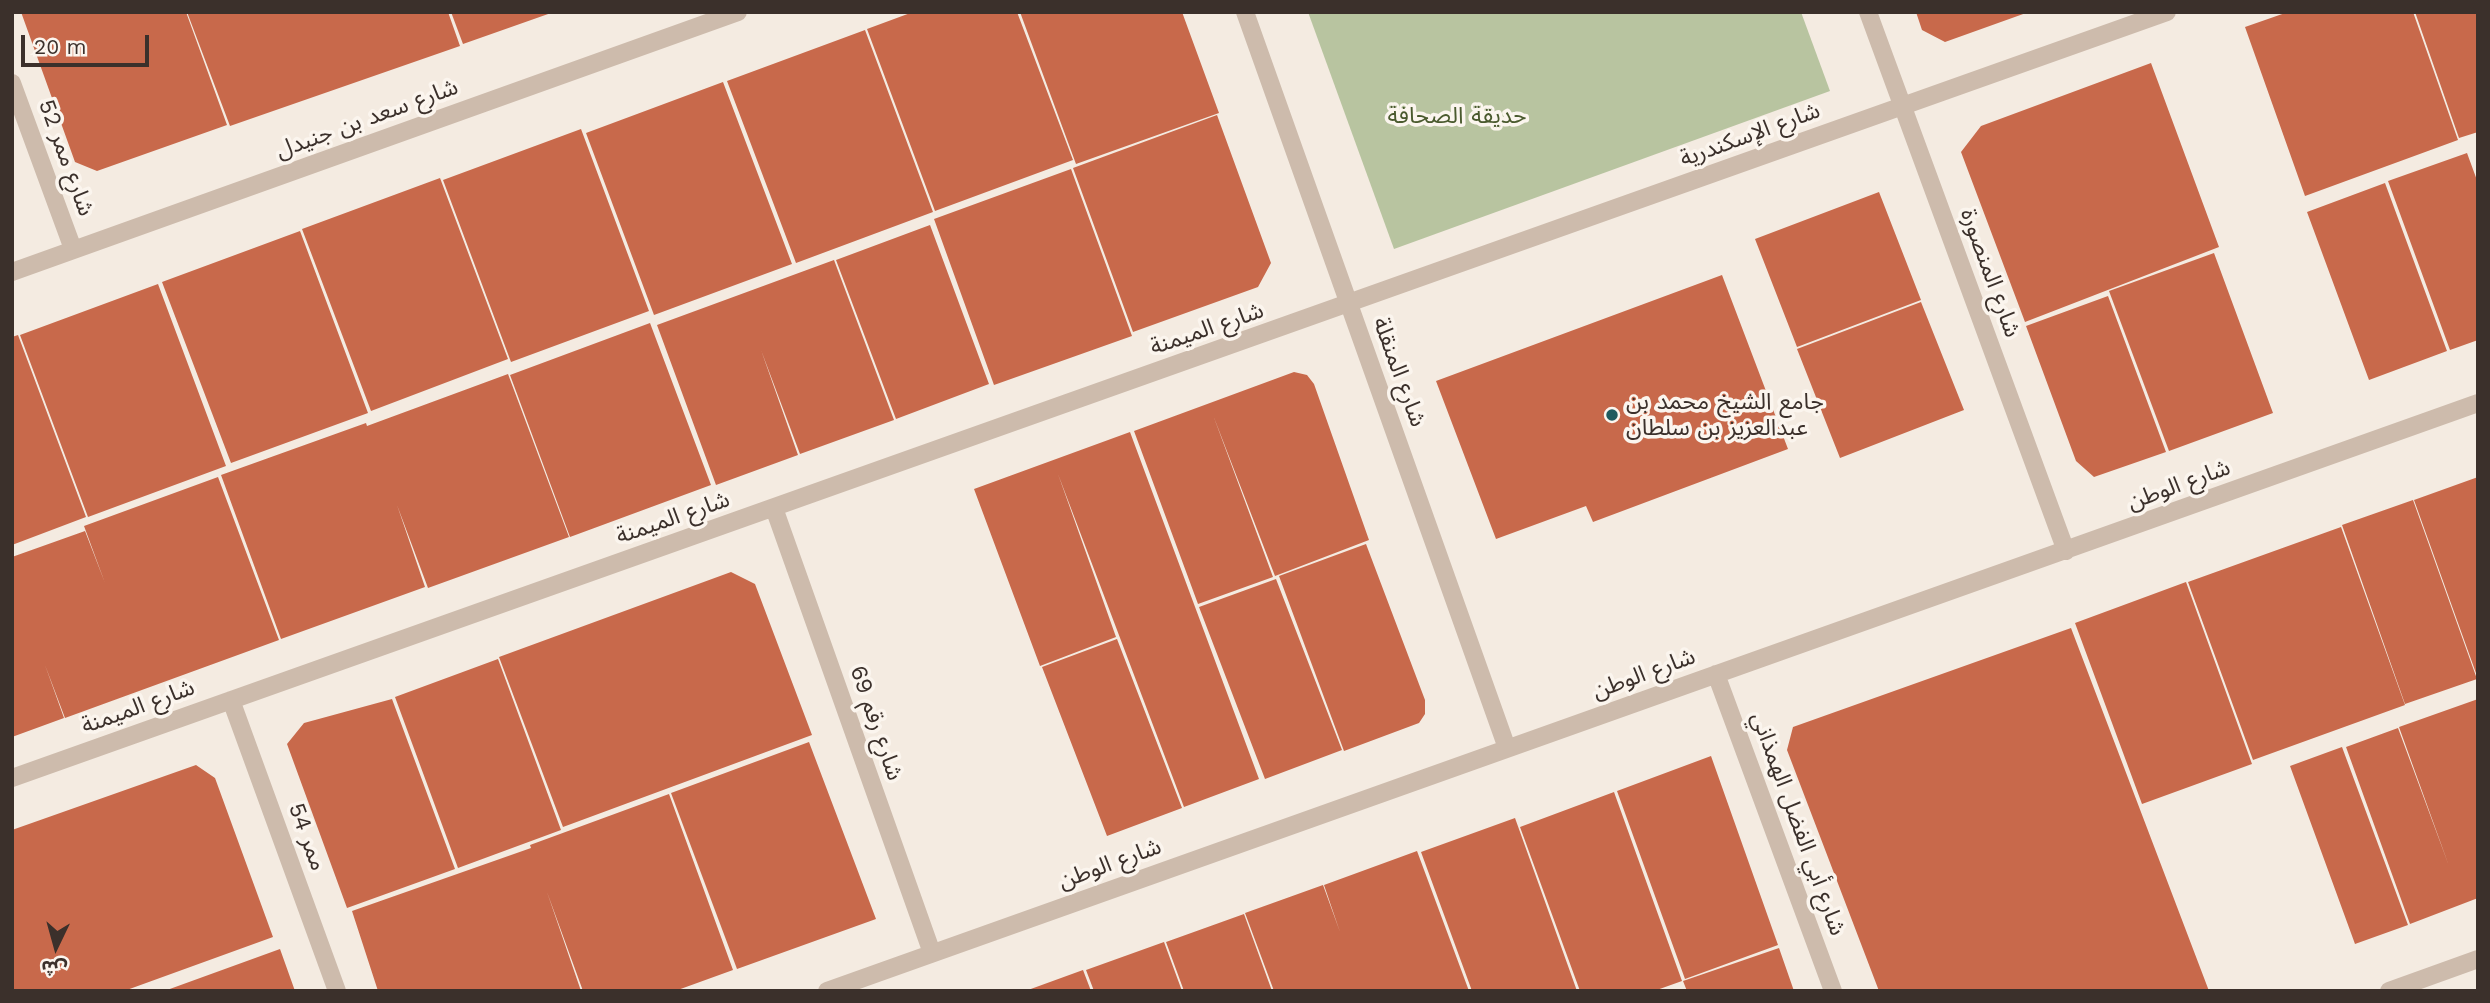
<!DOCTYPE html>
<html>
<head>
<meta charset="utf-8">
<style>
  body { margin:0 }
  #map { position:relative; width:2490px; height:1003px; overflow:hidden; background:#f4ebe1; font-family:"Work Sans","Noto Sans Arabic",sans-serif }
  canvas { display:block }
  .frame { position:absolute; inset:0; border:14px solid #3b302b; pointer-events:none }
  .north { position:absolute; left:21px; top:912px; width:70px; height:70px; -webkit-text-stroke:5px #fbf5ee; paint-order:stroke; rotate:185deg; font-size:19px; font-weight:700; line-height:28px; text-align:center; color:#3b302b }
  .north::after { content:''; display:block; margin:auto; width:24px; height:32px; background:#3b302b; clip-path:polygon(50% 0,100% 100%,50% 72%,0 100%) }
  .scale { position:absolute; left:21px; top:35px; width:128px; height:32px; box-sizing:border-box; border:4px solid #3b302b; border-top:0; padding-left:9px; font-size:21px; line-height:24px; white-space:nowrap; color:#3b302b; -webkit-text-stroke:5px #fbf5ee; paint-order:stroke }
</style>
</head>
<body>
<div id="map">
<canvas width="2490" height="1003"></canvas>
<div class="frame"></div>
<div class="north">ش</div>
<div class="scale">20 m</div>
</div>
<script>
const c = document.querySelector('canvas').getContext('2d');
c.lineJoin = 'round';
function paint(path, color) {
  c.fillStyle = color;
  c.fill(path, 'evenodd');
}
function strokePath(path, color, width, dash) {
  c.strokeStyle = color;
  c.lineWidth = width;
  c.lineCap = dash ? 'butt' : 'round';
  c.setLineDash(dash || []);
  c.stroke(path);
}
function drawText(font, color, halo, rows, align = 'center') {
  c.font = font + ' "Work Sans","Noto Sans Arabic",sans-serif';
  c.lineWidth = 7;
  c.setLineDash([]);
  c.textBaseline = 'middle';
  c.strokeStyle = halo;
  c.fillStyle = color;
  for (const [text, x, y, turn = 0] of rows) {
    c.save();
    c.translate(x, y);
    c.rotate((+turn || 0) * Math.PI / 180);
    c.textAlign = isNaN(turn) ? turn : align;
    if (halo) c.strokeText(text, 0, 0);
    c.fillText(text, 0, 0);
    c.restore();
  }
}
const green = new Path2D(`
  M1308,12H1801L1830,91L1394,249Z`);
const building = new Path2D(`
  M21,12H186L227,125L97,171L75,162Z
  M187,12H448L460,46L230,126Z
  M451,12H551V13L463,44Z
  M913,12H1017L1073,160L935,211L867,29Z
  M1020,12H1182L1219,113L1076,164Z
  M1916,12H2026V13L1945,42L1922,30Z
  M2288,12H2413L2458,140L2305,196L2245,27Z
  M2415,12H2478V132L2459,138Z
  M865,30L933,212L796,263L727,81Z
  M2151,63L2219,247L2025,322L1961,152L1981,126Z
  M723,82L792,264L654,315L586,133Z
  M1217,115L1271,263L1258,287L1133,332L1073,168Z
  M581,129L649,311L511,362L443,180Z
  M2467,153L2478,183V340L2450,350L2388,181Z
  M1071,169L1132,336L994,385L934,219Z
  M440,178L508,359L371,411L302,229Z
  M2385,183L2447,351L2369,380L2307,212Z
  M1879,192L1921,300L1797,347L1755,239Z
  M930,225L989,384L896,419L836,260Z
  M300,231L368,413L231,463L162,282Z
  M2214,253L2273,413L2169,451L2109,291Z
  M834,260L894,420L800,454L761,350L798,455L716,485L657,325Z
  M1722,275L1788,449L1593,522L1586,506L1496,539L1436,381Z
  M158,284L226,466L88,517L20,335Z
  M2108,296L2166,452L2094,477L2076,461L2026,326Z
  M1921,302L1964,410L1840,458L1797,349Z
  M650,323L711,485L570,537L510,375Z
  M18,335L86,517L12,545V337Z
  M1294,372L1307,375L1314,384L1369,540L1275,576L1213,415L1273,577L1198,604L1134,431Z
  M508,374L569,537L428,588L397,505L425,587L281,639L221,475L366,423L367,426Z
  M1130,432L1259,779L1184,807L1058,474L1116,637L1040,666L974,489Z
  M218,477L279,640L65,718L45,665L64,718L12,737V557L85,531L105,583L84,526Z
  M2478,477V675L2477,676L2414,500Z
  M2413,500L2477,679L2405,704L2342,525Z
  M2341,527L2405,705L2253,760L2188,582Z
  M1366,544L1425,700V714L1419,723L1344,751L1279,576Z
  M731,572L755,584L812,735L563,827L499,657Z
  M1276,579L1342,750L1265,779L1199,607Z
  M2186,582L2252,764L2142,804L2075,623Z
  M2071,628L2209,991H1879L1787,750L1793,727Z
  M1117,639L1182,808L1107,836L1042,667Z
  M498,659L561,830L458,868L395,697Z
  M392,699L455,869L347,908L287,744L304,723Z
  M2478,699V898L2410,924L2346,747L2398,728L2449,866L2399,727Z
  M809,742L876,919L737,969L671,793Z
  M2342,747L2408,925L2355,944L2290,766Z
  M1711,756L1778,945L1685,979L1617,791Z
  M196,765L215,778L273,937L124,991H12V830Z
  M1614,792L1682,981L1654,991H1580L1520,827Z
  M669,794L733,970L675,991H583L547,892L581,991H378L352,911L531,848L530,845Z
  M1515,818L1577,991H1472L1421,852Z
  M1417,851L1469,991H1274L1245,913L1323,885L1340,932L1324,885Z
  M1244,914L1272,991H1184L1166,942Z
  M1164,942L1182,991H1094L1086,970Z
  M1779,948L1794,991H1687L1683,981Z
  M280,949L295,991H167V990Z
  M1083,970L1091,991H1028V990Z`);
const street = new Path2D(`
  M1245,12L1507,748
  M1868,12L2066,551
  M12,83L73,249
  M12,272L738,12
  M774,508L932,953
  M1716,674L1833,991
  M231,700L337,991
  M12,778L2167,12
  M827,991L2478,403
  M2389,991L2478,959`);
const markers = [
  [1612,415,7,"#1f5a5e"]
];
const parkNames = [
  ["حديقة الصحافة",1457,116]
];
const streetNames = [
  ["شارع سعد بن جنيدل",367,119,-20],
  ["شارع الإسكندرية",1750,135,-20],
  ["شارع ممر 52",66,158,70],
  ["شارع المنصورة",1990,273,70],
  ["شارع الميمنة",1207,329,-19],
  ["شارع المنقلة",1399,372,70],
  ["شارع الوطن",2179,485,-20],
  ["شارع الميمنة",673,518,-19],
  ["شارع الوطن",1644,674,-20],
  ["شارع الميمنة",138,707,-20],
  ["شارع رقم 69",876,723,71],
  ["شارع أبي الفضل الهمذاني",1798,824,70],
  ["ممر 54",307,837,70],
  ["شارع الوطن",1110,864,-20]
];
const poiNames = [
  ["جامع الشيخ محمد بن",1626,402],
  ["عبدالعزيز بن سلطان",1626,428]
];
paint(green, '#b8c4a0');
paint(building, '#c8694b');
strokePath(street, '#cdbbac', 18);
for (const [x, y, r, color] of markers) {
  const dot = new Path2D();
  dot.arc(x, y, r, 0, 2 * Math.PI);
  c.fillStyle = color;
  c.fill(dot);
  strokePath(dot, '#fbf5ee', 2.5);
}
drawText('23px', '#4a5a2e', '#fbf5ee', parkNames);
drawText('23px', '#3b302b', '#fbf5ee', streetNames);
drawText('23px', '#3b302b', '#fbf5ee', poiNames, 'left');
</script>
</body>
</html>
